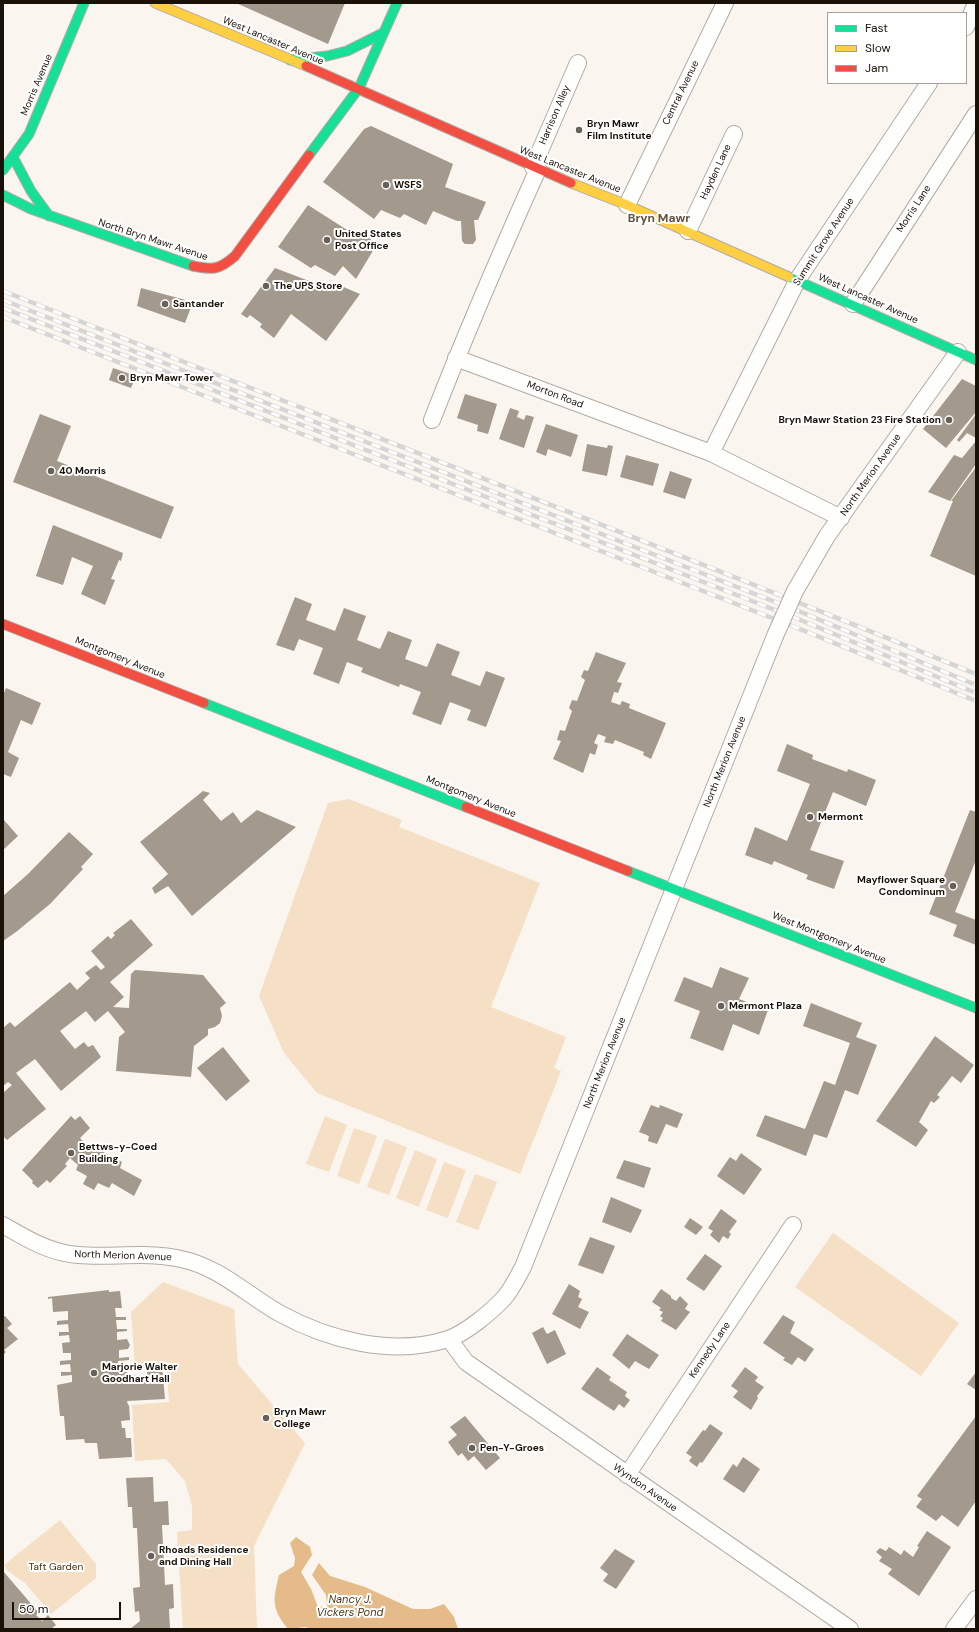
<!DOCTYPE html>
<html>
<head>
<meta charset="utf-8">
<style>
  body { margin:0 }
  #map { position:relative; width:979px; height:1632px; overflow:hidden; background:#faf5ef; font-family:"DM Sans",sans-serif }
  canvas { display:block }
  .frame { position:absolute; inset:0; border:4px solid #1a1208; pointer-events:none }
  .legend { position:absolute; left:827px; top:12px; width:140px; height:72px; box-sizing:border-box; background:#fff; border:1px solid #a3a09c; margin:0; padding:5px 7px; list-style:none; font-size:12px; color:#1a1208 }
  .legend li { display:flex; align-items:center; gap:8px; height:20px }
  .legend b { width:20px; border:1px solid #a3a09c }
  .scale { position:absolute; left:12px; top:1602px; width:109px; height:18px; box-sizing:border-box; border:2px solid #1a1208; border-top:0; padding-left:5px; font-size:12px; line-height:14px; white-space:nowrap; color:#1a1208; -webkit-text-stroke:3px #fff; paint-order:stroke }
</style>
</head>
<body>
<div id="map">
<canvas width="979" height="1632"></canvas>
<div class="frame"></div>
<ul class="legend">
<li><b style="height:5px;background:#16e098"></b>Fast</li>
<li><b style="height:5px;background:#ffcf43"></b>Slow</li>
<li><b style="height:5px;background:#f24e42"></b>Jam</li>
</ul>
<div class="scale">50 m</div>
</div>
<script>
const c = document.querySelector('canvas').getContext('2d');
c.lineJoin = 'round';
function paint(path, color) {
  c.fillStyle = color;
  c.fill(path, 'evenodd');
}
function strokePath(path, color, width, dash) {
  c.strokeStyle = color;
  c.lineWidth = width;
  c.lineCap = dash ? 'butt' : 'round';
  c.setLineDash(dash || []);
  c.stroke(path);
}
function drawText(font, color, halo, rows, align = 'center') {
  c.font = font + ' "DM Sans",sans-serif';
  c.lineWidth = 4;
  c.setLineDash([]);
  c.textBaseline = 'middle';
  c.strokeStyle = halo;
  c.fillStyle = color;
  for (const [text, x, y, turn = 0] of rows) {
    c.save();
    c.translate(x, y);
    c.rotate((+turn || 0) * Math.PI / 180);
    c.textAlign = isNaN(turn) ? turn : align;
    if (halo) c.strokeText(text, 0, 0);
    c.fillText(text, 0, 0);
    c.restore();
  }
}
const green = new Path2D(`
  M349,799L402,820L399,827L540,883L491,1007L566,1037L554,1068L561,1071L520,1174L317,1093L284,1053L259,996L328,803Z
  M325,1116L347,1125L329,1172L306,1164Z
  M354,1128L377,1136L359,1184L337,1176Z
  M385,1139L407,1147L389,1195L367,1187Z
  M415,1150L437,1159L419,1207L396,1198Z
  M444,1162L466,1170L448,1218L426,1210Z
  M475,1174L497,1182L478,1230L456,1222Z
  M833,1233L959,1323L921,1376L795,1287Z
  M163,1282L234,1309L238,1364L305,1443L254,1546L257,1629H183L177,1532L192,1530V1506L185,1481L166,1459L135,1461L132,1405L169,1402L166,1364L135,1366L131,1312Z
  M60,1520L96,1564V1578L51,1614L25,1583L8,1571L4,1565Z`);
const water = new Path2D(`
  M296,1537L310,1547L312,1555L301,1572L311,1589L318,1607L327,1606L326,1595L312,1575L319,1563L330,1576L365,1587L413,1609H430L444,1604L454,1617L458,1629H309L306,1627L288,1629C271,1608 273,1600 279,1575L294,1566L295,1558L290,1543Z`);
const building = new Path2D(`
  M236,3H345L328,44Z
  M371,126L453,164L445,187L486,202L478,220H474L476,240L473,244H465L462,241L461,221H457L433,211L426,225L404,214L400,218L381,210L374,219L323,182L364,129Z
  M308,205L355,235L358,230L377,244L356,279L343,266L335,276L315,265L311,268L278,247Z
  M275,268L330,289L332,282L360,294L326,341L291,314L274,338L260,327L262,324L250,315L247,318L241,314Z
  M141,288L193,302L185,323L137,306Z
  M113,368L136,376L131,388L109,380Z
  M962,379L976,386V412L946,448L923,429Z
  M465,394L497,404L488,434L477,431L478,425L457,418Z
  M510,408L519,411L517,417L524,420L526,415L534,417L524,448L499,439Z
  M40,414L71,426L57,461L174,507L161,539L13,482Z
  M976,414V438L967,433L959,442L957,440Z
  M546,424L578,435L571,457L548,449L546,456L536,452Z
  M976,441V464L950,501L928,492L954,455L962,458Z
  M587,444L607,448L608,445L613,446L607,476L582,471Z
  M626,455L659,464L653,486L620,477Z
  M976,467V576L930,556L953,501H951Z
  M670,471L692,479L685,499L663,492Z
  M53,525L123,553L121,561L119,560L111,579L115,580L105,605L81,594L93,566L72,557L63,585L36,576Z
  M295,597L312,604L306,620L335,631L344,608L366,616L357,640L380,649L388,631L412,640L405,659L427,667L437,643L460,652L451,675L480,686L486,671L505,678L486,727L467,720L471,710L450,702L441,725L412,714L421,692L400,684L399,687L361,672L363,668L347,662L339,684L313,674L323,648L299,639L294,651L276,645Z
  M596,652L626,663L617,682L622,683L618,693L614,692L611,702L620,705L622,701L630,704L629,708L666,723L651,759L643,755L644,752L615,740L613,744L604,742L606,737L598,734L594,743L598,745L595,755L590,753L583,773L553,759L561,741L557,740L560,730L565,731L572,711L569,708L572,700L577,701L585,680L581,677L584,670L588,671Z
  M6,688L41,703L32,725L21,720L8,752L19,758L11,777L3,774V695Z
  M787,744L813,755L812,759L847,772L848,769L876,780L866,806L833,792L810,850L844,861L834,889L806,879L808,875L774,861L772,865L745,855L755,827L787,841L810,784L777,771Z
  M203,791L210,793L203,800L221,821L233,812L241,823L257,810L296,827L192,916L168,886L155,894L152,888L168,874L140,842Z
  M970,810L976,812V860L955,912L976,920V945L953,936L957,925L929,914Z
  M3,819L18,836L3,850Z
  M69,832L93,854L81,867L83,869L50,904L16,932L3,941V896L28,874Z
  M131,919L153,945L110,982L124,997L113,1007L129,1008L131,974L135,970L203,975L226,1003L220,1008L222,1016L220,1023L215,1027L208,1029V1035L194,1046L191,1077L116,1071L119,1037L125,1032L108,1011L95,1022L86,1011L60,1031L75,1049L84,1042L88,1047L93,1045L101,1057L61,1091L35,1059L16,1073L46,1109L7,1140L3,1136V1093L12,1085L8,1082L3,1086V1028L10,1022L15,1027L70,982L77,990L90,978L85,973L96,965L101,970L105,967L91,951L108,936L111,939L115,935L113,933Z
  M720,967L749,978L739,999L768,1010L759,1035L733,1024L723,1051L690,1038L700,1011L674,1001L684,977L712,988Z
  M811,1003L862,1023L856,1037L877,1045L858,1095L845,1090L827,1138L814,1134L806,1156L756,1136L765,1115L805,1129L824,1081L835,1085L850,1043L803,1026Z
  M935,1036L974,1065L961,1083L952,1076L937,1095L940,1097L934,1103L931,1101L919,1122L928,1130L916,1147L876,1121Z
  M223,1047L250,1081L226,1101L197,1068Z
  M651,1105L659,1108L660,1105L683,1114L677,1128L666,1124L657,1144L648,1141L649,1136L639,1132Z
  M71,1116L75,1120L80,1116L90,1128L80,1138L88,1147L90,1145L122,1162L120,1168L142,1180L134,1196L112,1183L109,1188L98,1183L94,1190L83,1184L87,1176L76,1170L78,1165L70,1158L65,1164L67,1166L50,1183L47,1180L38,1188L32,1183L33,1181L22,1170Z
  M741,1153L762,1169L744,1195L717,1176L730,1157L736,1161Z
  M624,1160L651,1168L644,1188L616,1178Z
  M611,1197L642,1210L631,1233L602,1222Z
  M721,1209L737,1221L729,1232L731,1234L728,1239L723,1236L719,1243L710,1235L713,1231L708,1228Z
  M690,1218L703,1227L696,1235L684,1227Z
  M590,1237L615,1246L603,1274L578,1265Z
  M705,1254L722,1266L704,1291L686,1279Z
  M569,1284L580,1291L578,1297L582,1299L578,1307L589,1312L580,1329L552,1314Z
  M661,1289L671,1296V1298L676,1301L680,1296L688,1304L685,1309L690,1312L676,1330L661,1321L663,1318L660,1316L663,1312L659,1310L661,1308L652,1302Z
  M109,1290V1292L120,1291L122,1308H115L116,1317H126V1320H116L117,1329H127V1331L117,1332V1340L127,1339L130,1345L128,1349L119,1350V1358L129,1357V1360L118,1361L119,1369H127V1376L147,1375V1367L162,1366L165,1399L127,1401L128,1405H129L130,1420L121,1421L122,1428H125L126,1438H131L132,1457L99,1459L97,1443H85L84,1439L66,1440L64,1416H60L57,1385L72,1382V1375L61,1376V1372H71L70,1364L60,1365V1361L71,1360V1353H63L62,1343L70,1342L69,1335L59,1336V1332H69L68,1324L57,1325V1321L68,1320V1311L53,1312L52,1298L48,1299V1297Z
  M783,1315L795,1322L790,1333L814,1349L805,1362L798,1357L792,1365L783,1360L785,1358L763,1343Z
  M5,1316L12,1324L7,1328L18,1339L4,1350L6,1352L3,1355V1317Z
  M543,1327L547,1334L555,1330L566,1354L547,1364L532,1333Z
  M627,1334L659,1355L649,1369L635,1361L629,1369L612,1355Z
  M597,1367L611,1377L609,1380L627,1392L625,1396L630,1400L624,1408L619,1404L614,1411L581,1389Z
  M745,1367L758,1377L755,1381L764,1387L757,1396L758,1398L751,1410L733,1397L738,1391L731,1386Z
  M976,1372V1390L967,1384Z
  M465,1416L500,1458L486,1470L474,1456L468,1461L462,1453L458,1456L448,1442L457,1435L450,1427Z
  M976,1416V1501L958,1527L942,1515L936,1521L916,1507L922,1499L917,1496Z
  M710,1424L723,1433L702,1463L700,1462L697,1467L689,1461L692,1457L686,1453L703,1430L705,1431Z
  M743,1457L760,1469L744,1493L723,1479L733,1464L737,1467Z
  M153,1477L154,1502L168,1501L169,1525H162L165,1585L173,1584L174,1608L169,1609L170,1629H130L140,1621L139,1611L135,1612L133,1588L140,1587L137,1528H133L132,1507H128L126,1478Z
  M927,1531L951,1547L919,1596L888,1574L892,1569L879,1561L882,1557L876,1552L880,1548L886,1551L889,1547L901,1555L904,1550L913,1557L919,1547L917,1546Z
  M615,1549L635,1561L616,1589L603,1581L608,1574L600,1568Z
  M3,1571L39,1613L36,1615L42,1621L48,1615L56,1625L51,1629H3Z`);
const street = new Path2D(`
  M966,27L976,3
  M533,167L578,63
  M627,205L725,3
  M688,231L734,134
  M853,304L976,114
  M456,358L711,453L841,518
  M432,420C465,335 501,252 538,169
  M711,453L798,279L929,83
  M795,591L827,536L958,352
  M3,1225C27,1239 50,1253 78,1255C112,1258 147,1251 181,1259C219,1267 246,1294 279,1313C328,1340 392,1357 448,1339C466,1333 491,1312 504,1298C512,1289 517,1278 523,1267L775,636
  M449,1339L466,1362L850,1629
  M627,1475L793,1225
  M954,1629L976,1599`);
const fast = new Path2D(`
  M290,60L327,56L347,51L383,33
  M309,155L359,88L397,3
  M13,157L31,191L49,216
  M3,170L29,134L84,3
  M3,195L31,209L193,266
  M789,277L976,360
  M204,703L466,807
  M628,871L976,1008`);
const slow = new Path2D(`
  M155,3L306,66
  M571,183L627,205L789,277`);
const jam = new Path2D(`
  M306,66L571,183
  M193,266C213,270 219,270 235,256L309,155
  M3,624L204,703
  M466,807L628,871`);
const rail = new Path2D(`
  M3,291C327,419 653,542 976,674
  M3,300L801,612L976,685
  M3,308L798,619L976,693
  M3,317L795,627L976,701`);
const streetBridge = new Path2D(`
  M775,636L795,591`);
const markers = [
  [579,130,4,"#686159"],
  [386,185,4,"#686159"],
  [327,240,4,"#686159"],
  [266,286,4,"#686159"],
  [165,304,4,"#686159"],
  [122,378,4,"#686159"],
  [949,420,4,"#686159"],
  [51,471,4,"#686159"],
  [810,817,4,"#686159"],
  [953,886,4,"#686159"],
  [721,1006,4,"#686159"],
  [71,1153,4,"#686159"],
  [94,1373,4,"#686159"],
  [266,1418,4,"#686159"],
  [472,1448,4,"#686159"],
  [151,1556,4,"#686159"]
];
const streetNames = [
  ["West Lancaster Avenue",273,41,23],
  ["Morris Avenue",37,85,-67],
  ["Central Avenue",681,93,-64],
  ["Harrison Alley",555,115,-67],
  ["West Lancaster Avenue",570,170,22],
  ["Hayden Lane",716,172,-65],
  ["Morris Lane",914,209,-57],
  ["North Bryn Mawr Avenue",153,240,18],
  ["Summit Grove Avenue",824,242,-57],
  ["West Lancaster Avenue",868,299,24],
  ["Morton Road",555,395,21],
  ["North Merion Avenue",871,475,-55],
  ["Montgomery Avenue",120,658,22],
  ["North Merion Avenue",725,762,-68],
  ["Montgomery Avenue",471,797,22],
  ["West Montgomery Avenue",829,938,22],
  ["North Merion Avenue",605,1063,-68],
  ["North Merion Avenue",123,1256,2],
  ["Kennedy Lane",710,1350,-56],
  ["Wyndon Avenue",645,1488,35]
];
const poiNames = [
  ["Bryn Mawr",587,124],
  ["Film Institute",587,136],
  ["WSFS",394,185],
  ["United States",335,234],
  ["Post Office",335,246],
  ["The UPS Store",274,286],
  ["Santander",173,304],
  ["Bryn Mawr Tower",130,378],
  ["Bryn Mawr Station 23 Fire Station",941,420,"right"],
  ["40 Morris",59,471],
  ["Mermont",818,817],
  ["Mayflower Square",945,880,"right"],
  ["Condominum",945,892,"right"],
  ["Mermont Plaza",729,1006],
  ["Bettws-y-Coed",79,1147],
  ["Building",79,1159],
  ["Marjorie Walter",102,1367],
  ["Goodhart Hall",102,1379],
  ["Bryn Mawr",274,1412],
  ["College",274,1424],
  ["Pen-Y-Groes",480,1448],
  ["Rhoads Residence",159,1550],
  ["and Dining Hall",159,1562]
];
const parkNames = [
  ["Taft Garden",56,1567]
];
const waterNames = [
  ["Nancy J.",350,1600],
  ["Vickers Pond",350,1613]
];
const quarterNames = [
  ["Bryn Mawr",659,219]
];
paint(green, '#f5dfc5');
paint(water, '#e5bc89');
paint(building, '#a3998c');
strokePath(street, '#b1aba4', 18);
strokePath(fast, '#b1aba4', 11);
strokePath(slow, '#b1aba4', 11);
strokePath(jam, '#b1aba4', 11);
strokePath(street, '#fefefd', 16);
strokePath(fast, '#16e098', 9);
strokePath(slow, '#ffcf43', 9);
strokePath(jam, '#f24e42', 9);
strokePath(rail, '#d6d5d3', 4.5);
strokePath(rail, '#fff', 3, [9]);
strokePath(streetBridge, '#b1aba4', 18, []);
strokePath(streetBridge, '#fefefd', 16);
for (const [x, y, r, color] of markers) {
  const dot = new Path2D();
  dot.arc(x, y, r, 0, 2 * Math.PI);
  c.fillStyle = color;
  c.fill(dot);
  strokePath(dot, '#fff', 1.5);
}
drawText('10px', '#1a1208', '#fff', streetNames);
drawText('bold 10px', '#1a1208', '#fff', poiNames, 'left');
drawText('10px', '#442d0d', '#fff', parkNames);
drawText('italic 11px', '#50391a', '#fff', waterNames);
drawText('bold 12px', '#66523a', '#fff', quarterNames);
</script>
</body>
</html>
